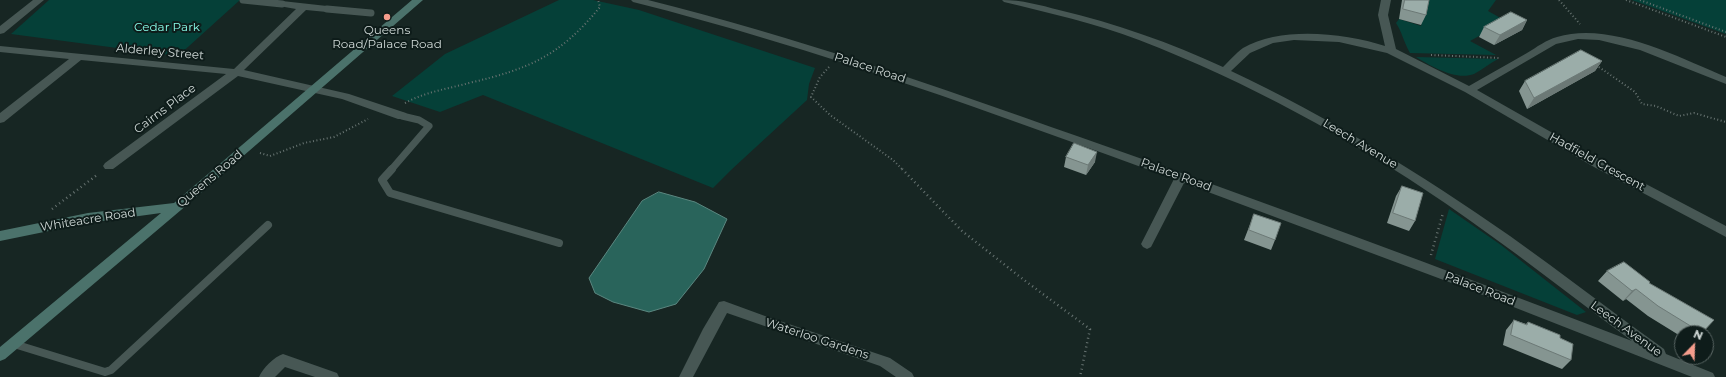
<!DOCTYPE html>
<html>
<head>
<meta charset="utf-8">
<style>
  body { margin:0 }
  #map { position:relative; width:1726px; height:377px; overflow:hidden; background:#172623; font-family:Montserrat,sans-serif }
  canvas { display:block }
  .north { position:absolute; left:1674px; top:325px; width:40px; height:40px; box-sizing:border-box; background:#0e1c1a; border:1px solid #5b6765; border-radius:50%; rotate:23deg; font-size:11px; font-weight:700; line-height:16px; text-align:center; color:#cfd8d6 }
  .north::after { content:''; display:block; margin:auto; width:14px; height:18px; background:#f49d8c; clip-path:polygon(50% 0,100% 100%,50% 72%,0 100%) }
</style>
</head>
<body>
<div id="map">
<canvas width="1726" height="377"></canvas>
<div class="north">N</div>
</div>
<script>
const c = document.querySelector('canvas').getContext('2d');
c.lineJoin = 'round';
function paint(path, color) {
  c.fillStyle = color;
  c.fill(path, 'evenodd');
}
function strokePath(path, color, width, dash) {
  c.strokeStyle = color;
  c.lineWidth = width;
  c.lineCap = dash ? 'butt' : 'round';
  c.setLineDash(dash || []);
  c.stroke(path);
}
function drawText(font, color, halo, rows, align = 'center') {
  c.font = font + ' Montserrat,sans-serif';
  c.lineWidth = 4;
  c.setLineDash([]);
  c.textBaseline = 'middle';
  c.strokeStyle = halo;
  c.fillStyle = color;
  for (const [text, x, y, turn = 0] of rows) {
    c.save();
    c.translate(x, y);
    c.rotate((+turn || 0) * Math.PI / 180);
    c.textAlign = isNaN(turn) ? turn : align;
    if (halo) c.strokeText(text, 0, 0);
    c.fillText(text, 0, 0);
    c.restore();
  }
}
const green = new Path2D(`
  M49,0H240L178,56L11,34Z
  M559,0H593L639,10L815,68L809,84L807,100L731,170L713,188L483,95L440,112L392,96L445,54Z
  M1425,0H1496L1488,11L1506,21L1470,41L1496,55L1410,53C1404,43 1402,32 1396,23L1399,19L1421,26Z
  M1632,0H1726V34Z
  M1416,57L1498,59C1490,63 1482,70 1474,74C1456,81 1431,66 1416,57Z
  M1449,209L1501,245L1586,312L1577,315L1435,259Z`);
const water = new Path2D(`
  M659,192L695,202L727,219L704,269L676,304L649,312L613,302L595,293L589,278L642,201Z`);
const pathFar1 = new Path2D(`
  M1559,0L1580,24
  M1626,0L1726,37
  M1640,0L1726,32
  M1431,55L1500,58
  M1596,65L1635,92L1642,104L1656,106L1679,116L1694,113L1726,122
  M829,67L820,77L811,97L830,115L893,160L903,170
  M405,103C425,92 447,89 469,83C529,69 560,56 600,7L598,0
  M260,153L270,156L304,143L334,137L368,119`);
const path = new Path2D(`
  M902,169L962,231L1024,280L1090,329L1080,377
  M52,209L97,175
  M1431,255L1443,213`);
const laneFar1 = new Path2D(`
  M243,0L282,4
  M327,9L371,13
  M391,170L429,126L419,120L402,116`);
const lane = new Path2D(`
  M392,169L382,180L390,193L559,243
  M14,344L105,372L111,370L268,225`);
const street = new Path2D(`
  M33,0H44L4,33L0,34V26Z
  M631,0H648C794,36 935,86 1077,136C1262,201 1447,270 1632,341C1570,295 1509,247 1445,203C1350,138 1248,82 1139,40C1095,23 1049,13 1004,2L1002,0C1022,0 1040,5 1059,10C1115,23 1171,43 1223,67C1229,61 1236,53 1243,48C1281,26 1344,33 1385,46L1378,15L1381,0H1391L1388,15L1396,49L1469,86C1488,75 1508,64 1527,53C1537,47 1546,40 1557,37C1610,21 1678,57 1726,77V84L1640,50L1599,40L1578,39L1556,44L1477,90L1602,161L1726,226V237L1594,167L1465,92L1387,53L1339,42L1294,40L1273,43L1250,53L1231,71C1329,117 1421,174 1510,236C1562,273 1612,312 1664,349L1666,354L1713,373L1715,377H1692L1465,288L1184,183L1151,247L1147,249L1143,247L1141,244L1174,179C995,114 817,48 633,2Z
  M282,1L327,6L332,9L327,12L306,10L244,70L349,94L406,113L408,116L406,119H398L342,99L238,76L113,169H105L103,166L105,163L226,74L81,60L4,122L0,123V113L69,59L0,52V46L234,69L296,9L279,6L277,4Z
  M724,301L765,316L890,358L912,373L914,377H896L880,366L727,313L693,377H679L703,329L719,302Z
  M283,354L337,373L339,377H315L285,367L275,377H259C263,368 274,357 283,354Z`);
const secondary = new Path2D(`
  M412,0H423L181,210L5,359L0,361V347L161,213L88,223L0,241V231L88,213L174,203Z`);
const wall = new Path2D(`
  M1402,0H1429L1426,15L1421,25L1399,19Z
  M1527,20L1522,30L1494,45L1479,37L1484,27Z
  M1602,61L1595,71L1527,109L1519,91L1525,81Z
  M1066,157L1095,162L1086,175L1064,167Z
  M1402,186L1415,221L1409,231L1387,223L1396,196Z
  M1254,214L1275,240L1271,250L1244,240Z
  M1607,271L1649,283L1702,333H1682V337L1648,316L1626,299L1623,301L1598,281Z
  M1514,320L1526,324L1528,322L1560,338L1571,360L1562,369L1503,345L1506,330Z`);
const shadedWall = new Path2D(`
  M1527,20L1522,30L1494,45L1500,35Z
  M1602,61L1595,71L1527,109L1534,98Z
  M1097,152L1095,162L1086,175L1088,165Z
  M1636,289L1626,299L1623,301L1632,291Z`);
const building = new Path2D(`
  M1405,0H1429L1426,15L1403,9Z
  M1511,12L1527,20L1500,35L1484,27Z
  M1581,50L1602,61L1534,98L1525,81Z
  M1074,143L1097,152L1088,165L1066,157Z
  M1402,186L1423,193L1415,221L1393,213Z
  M1254,214L1281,223L1275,240L1249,230Z
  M1624,262L1650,282L1649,283L1714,320L1702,333L1658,306L1636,289L1632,291L1607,271Z
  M1514,320L1527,325L1528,322L1560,335V338L1573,344L1571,360L1511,335Z`);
const markers = [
  [387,17,4,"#f49d8c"]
];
const parkNames = [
  ["Cedar Park",167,27]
];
const poiNames = [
  ["Queens",387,30],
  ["Road/Palace Road",387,44]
];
const streetNames = [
  ["Alderley Street",160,52,5],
  ["Palace Road",870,68,18],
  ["Cairns Place",165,109,-37],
  ["Leech Avenue",1360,144,31],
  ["Hadfield Crescent",1597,162,29],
  ["Palace Road",1176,175,20],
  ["Queens Road",210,179,-40],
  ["Whiteacre Road",88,220,-9],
  ["Palace Road",1480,289,21],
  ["Leech Avenue",1626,329,36],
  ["Waterloo Gardens",817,339,18]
];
paint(green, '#054038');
paint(water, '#29645b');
strokePath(water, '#5b8780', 1);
strokePath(pathFar1, '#677371', 2, [1, 2.5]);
strokePath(path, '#677371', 2.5, [1, 3.5]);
strokePath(laneFar1, '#475754', 7);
strokePath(lane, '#475754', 8);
paint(street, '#475754');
paint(secondary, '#4b726b');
paint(wall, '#859591');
paint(shadedWall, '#6c7976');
paint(building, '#9bada9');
strokePath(building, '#6c7976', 1);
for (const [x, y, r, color] of markers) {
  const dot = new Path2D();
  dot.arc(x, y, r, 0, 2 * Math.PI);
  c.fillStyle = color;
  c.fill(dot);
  strokePath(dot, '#0e1c1a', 1.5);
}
drawText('12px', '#88fbe8', '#0e1c1a', parkNames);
drawText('12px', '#cfd8d6', '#0e1c1a', poiNames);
drawText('12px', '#cfd8d6', '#0e1c1a', streetNames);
</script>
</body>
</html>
